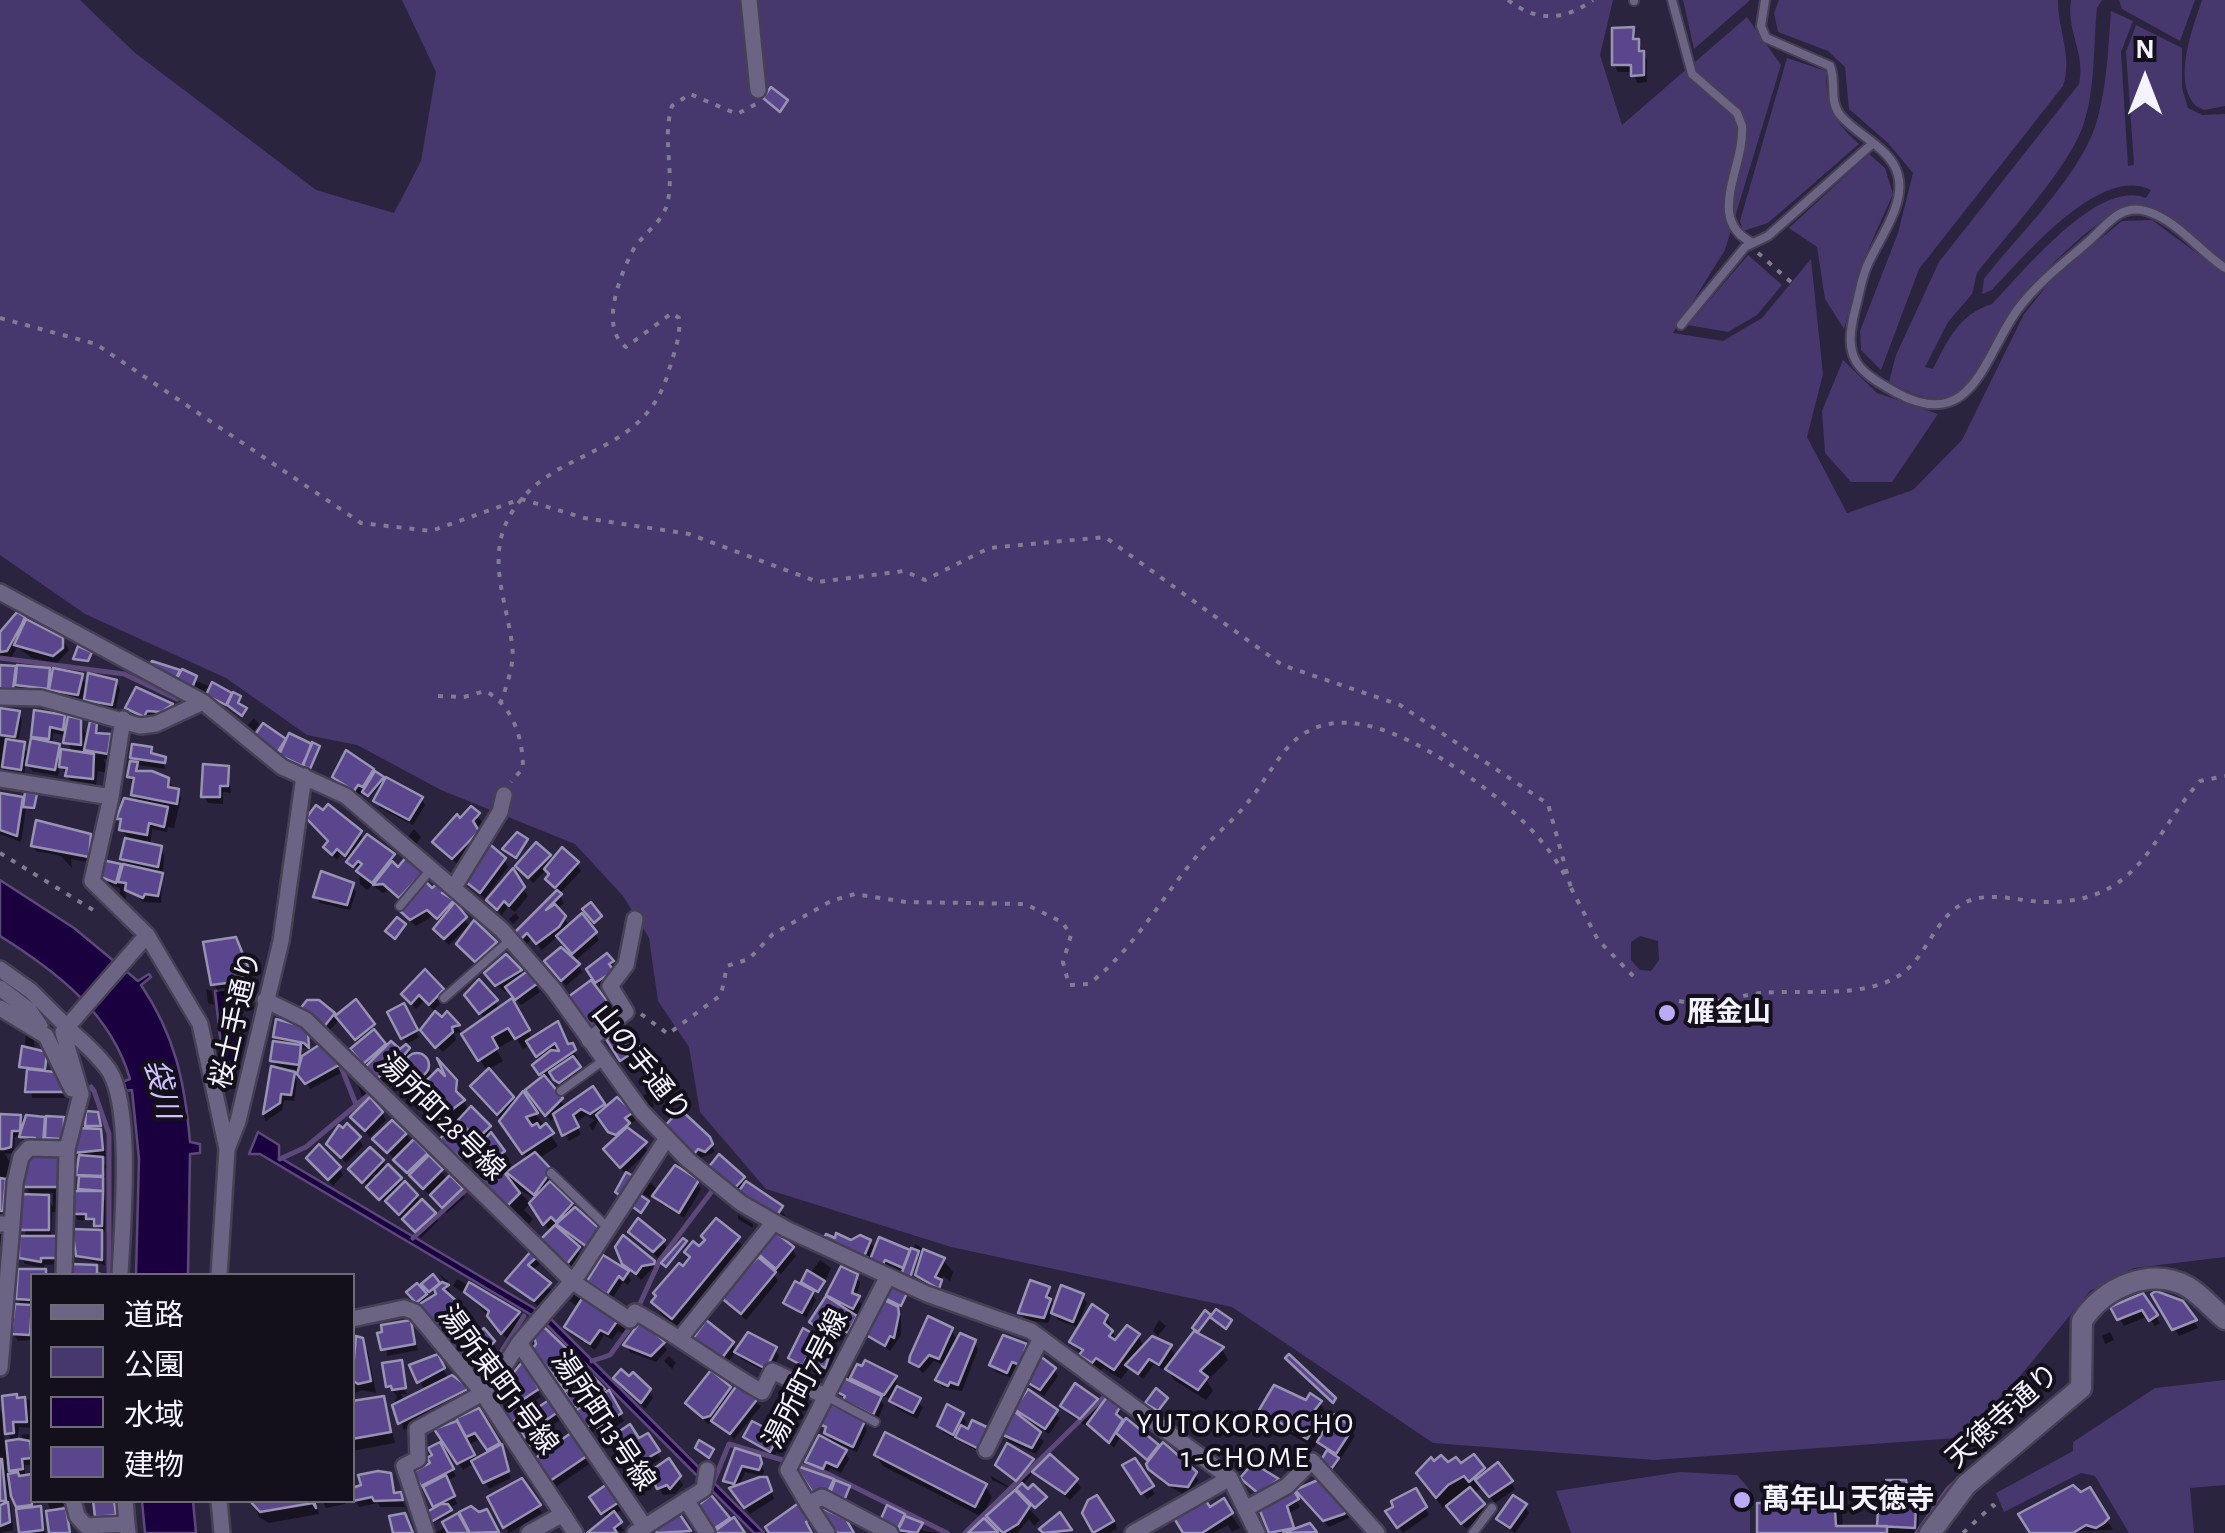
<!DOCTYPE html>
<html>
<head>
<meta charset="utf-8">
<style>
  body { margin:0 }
  #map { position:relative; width:2225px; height:1533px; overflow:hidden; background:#2b243f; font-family:"Alegreya Sans","Noto Sans JP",sans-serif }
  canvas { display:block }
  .legend { position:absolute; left:30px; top:1273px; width:325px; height:230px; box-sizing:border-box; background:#13101c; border:2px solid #6d6b76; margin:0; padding:12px 18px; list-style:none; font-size:30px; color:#f5f3fe }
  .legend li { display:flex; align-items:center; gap:20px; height:50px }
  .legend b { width:50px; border:2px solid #6d6b76 }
  .north { position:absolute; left:2095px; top:30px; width:100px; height:100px; -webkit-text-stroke:8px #13101c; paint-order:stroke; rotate:0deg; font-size:28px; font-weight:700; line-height:40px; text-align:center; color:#f5f3fe }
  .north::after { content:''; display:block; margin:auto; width:35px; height:45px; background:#f5f3fe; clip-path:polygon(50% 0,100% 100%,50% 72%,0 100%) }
</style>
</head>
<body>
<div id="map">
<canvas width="2225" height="1533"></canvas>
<ul class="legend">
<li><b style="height:12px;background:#6b6483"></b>道路</li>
<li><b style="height:28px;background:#46376c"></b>公園</li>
<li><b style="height:28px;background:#1b0040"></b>水域</li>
<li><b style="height:28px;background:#59468c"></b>建物</li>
</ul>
<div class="north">N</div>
</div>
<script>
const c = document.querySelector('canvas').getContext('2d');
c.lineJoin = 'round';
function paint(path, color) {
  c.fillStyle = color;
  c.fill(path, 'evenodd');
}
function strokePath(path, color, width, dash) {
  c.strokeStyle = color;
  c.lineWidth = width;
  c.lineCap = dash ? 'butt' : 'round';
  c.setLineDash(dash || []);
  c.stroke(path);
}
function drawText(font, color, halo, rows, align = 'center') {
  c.font = font + ' "Alegreya Sans","Noto Sans JP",sans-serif';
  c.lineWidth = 8;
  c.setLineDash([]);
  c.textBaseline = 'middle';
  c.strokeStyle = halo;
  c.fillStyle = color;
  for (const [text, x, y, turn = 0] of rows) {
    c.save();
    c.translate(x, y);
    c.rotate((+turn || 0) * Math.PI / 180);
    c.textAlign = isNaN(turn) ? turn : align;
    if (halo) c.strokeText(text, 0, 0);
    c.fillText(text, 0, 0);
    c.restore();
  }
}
const green = new Path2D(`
  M0,0H80L134,52L316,190L394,213L421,161L436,72L402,0H1613L1600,55L1622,125L1747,17L1781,65L1725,250L1673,333L1723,341L1762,318L1811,259L1823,374L1807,437L1847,513L1913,490L1962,440L2024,314L2053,278L2122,221L2152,220L2225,274V1257L2134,1268L2090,1291L1970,1437L1654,1460L1433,1443L1232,1307L951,1247L766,1189L700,1112L689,1047L658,1001L649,938L623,896L575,844L441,790L357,745L307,735L226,678L85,614L0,555ZM1640,936L1658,941L1659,960L1651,971L1640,970L1631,960V942Z
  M1683,0H1750L1694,49Z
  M1779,0H2058C2058,32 2073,56 2063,86L1919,269L1881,370L1861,350L1860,331L1898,233L1913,173L1888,143L1849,109L1845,67L1828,51L1778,32L1774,13Z
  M2071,0H2102L2097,8C2093,47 2096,84 2084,123C2070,167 2007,234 1977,273L1972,294L1948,322L1925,367L1933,369C1948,340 1959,314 1992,304C2024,271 2098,178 2146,198L2151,190C2101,164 2025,255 1992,290L1982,294L1984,279C2018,235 2077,179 2095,127C2107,90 2108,50 2111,11L2133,21L2121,52L2128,166L2134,165L2126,52L2136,25L2182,48V88L2188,108L2202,115L2225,114V262C2198,245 2175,213 2143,206C2109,198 2029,286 2010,314C1994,336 1984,376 1961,391C1936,407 1911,394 1889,382L1896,355L1939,262L2079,84C2086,54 2066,31 2071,0Z
  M2119,0H2195L2180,41L2122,9Z
  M2202,0H2225V106L2204,110L2196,106C2172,81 2193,27 2202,0Z
  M1787,58L1826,71C1826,107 1833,120 1859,144L1768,223L1743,231L1740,221Z
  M1869,154L1885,168L1893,194L1863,261L1844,329L1825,299L1817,247L1789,228Z
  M1748,255L1782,285L1757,315L1728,332L1688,325Z
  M1843,360L1877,393L1938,414L1892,482H1851L1825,453L1822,411Z
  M2225,1380V1485L2190,1488L2194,1533H2129L2095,1476L2081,1473L2004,1512L1996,1493L2073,1451V1442L2155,1388Z
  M1680,1472L1737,1475L1750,1490V1533H1571L1556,1491Z`);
const water = new Path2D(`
  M0,880L74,928L138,981L149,974L151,977L141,985C175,1035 185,1083 190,1142L200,1144V1153L190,1154L188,1275H136L139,1159L132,1090L124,1091L122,1082L130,1079C111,1013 56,971 0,936Z
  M229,989L241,1052L238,1060L228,1062L222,1054L215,991Z
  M258,1132L279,1145V1157L549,1317L764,1533H754L545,1323L260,1154H249Z
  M142,1501H193L196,1533H145Z`);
const shadow = new Path2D(`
  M1632,30L1647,60V82L1637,83L1633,72H1618L1614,64Z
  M23,619L65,643L69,650L57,663L32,658L17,647L11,658H0V637L10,620Z
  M153,664L239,698L238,706L246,712L244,717L207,692L206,695L154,669Z
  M0,668L48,670L54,679L81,676L87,686L116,682L120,689L115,711L89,704L83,694L81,701L56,696L51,688L50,695L4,694Z
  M137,690L171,706L175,712L165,718L151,717L148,722L132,715L128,708Z
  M0,713H19L22,720L18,743L30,755L37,713L63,717L68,727L80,721L88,739L95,725L99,736L109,738L113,746L111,760L104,759L107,773L98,771L96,785L91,786L72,783L60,765L58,776L32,771L26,761L24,776L8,773L0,767ZM53,733L67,736L72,753L52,744Z
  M254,718L259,724L254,731L248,725Z
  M264,727L287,743L318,748L311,770L286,762L261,744Z
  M134,747L159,756L166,769L137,765Z
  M136,764L141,773L168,780L181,798L174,828L168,827L167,832L152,829L150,846L160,848L164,855L161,903L143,902L125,885L126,899L120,896V888L105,883L100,876L119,866L123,873L129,868L123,858L127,837L121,830L120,812L138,804L130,777Z
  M228,768L231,793L223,792V804L208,803L204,796Z
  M372,771L384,781L370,797L363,791L359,796L335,777Z
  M35,796V810L26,809L21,842L0,834V801L22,799L26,806Z
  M421,798L425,805L413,825L380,808L376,801Z
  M478,815L482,822L475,830L481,840L457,864L435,843L461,821Z
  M414,829L421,837L416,844L408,837Z
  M360,833L364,841L393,856L394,867L423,872L427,879L423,883L432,891H443L446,900L469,925L449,945L440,936L436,929L440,922L433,916L416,926L408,919L403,912L417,896L414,893L404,903L389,890L383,893L372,885L367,890L360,884L359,870L342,854L337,860L326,847Z
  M90,836L94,844L92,863L71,859L72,868L61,856L36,851L32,844Z
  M549,856L553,863L577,864L581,871L559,894L564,903L557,909L570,927L595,933L599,940L577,959L559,935L542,950L532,938L525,946L517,934L555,907L551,900L559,892L547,869L533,883L518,866Z
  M504,860L508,867L485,898L469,886L465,879Z
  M512,873L528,896L515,912L508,907L502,915L489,900Z
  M352,885L356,892L350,910L320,903L316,896Z
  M516,913L519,918L513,924L509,919Z
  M495,943L499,950L480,967L459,944Z
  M243,954L252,978H246L248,992L220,996L214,984Z
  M612,962L616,979L601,988L590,969Z
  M578,965L582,972L566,986L551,968Z
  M520,971L523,977L528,973L540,992L521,1005L509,989L505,992L491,981Z
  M590,983L613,1015L591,1029L590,1023Z
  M206,989L212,991L214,1005L208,1003Z
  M442,990L446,997L434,1010L424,1001L416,1009L404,995Z
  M471,1002H496L500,1010L512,1002L533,1040L557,1025L578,1058L574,1061L583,1075L564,1088L553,1075L545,1080L566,1108L592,1089L606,1110L617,1100L632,1114L636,1120L628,1126L648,1151L625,1173L610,1156L616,1141L600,1117L593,1131L589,1125L595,1120L586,1115L575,1123L581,1134L569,1141L556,1115L551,1121L532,1097L544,1079L536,1065L541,1061L531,1044L523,1049L516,1038L496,1049L503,1061L487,1070L515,1103L523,1095L558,1146L538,1159L554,1178L549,1184L575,1210L592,1252L573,1235L569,1240L582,1256L572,1269L544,1240L552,1233L538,1217L536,1199L516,1188L530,1203L524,1210L533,1219L529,1224L485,1181L506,1176L528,1160L503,1121L477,1093L488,1073L465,1035L486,1020Z
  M355,1003L387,1049L408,1050L434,1076L455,1082L469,1112L489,1128L507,1159L485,1176L473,1157L466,1165L446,1148L442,1141L449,1132L428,1117L416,1095L425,1086L405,1065L392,1081L390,1077L382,1084L357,1057L360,1045L340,1019L327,1033L307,1016L333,1015L335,1019ZM460,1119L483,1145L477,1152L450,1127Z
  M403,1007L419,1037L407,1044L391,1013Z
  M447,1015L461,1032L454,1034L456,1040L443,1052L427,1037Z
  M278,1022L295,1024L306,1033L309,1049L299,1047L305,1057L321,1046L341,1073L310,1089L301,1071L290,1069L297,1081L294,1101L284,1100L282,1110L266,1121L263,1115L273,1069L279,1070L273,1060L280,1045L275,1037Z
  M624,1030L641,1056L626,1066L610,1040Z
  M26,1034L34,1040L35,1050L45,1053L48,1074L65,1098H32L30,1074L22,1067Z
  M355,1078L369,1094L364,1098L362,1096Z
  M649,1092L654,1106L652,1108L642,1097Z
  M382,1113L386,1120L370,1137L353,1118Z
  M0,1117H20L28,1126V1118L62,1119L66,1126L61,1145L35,1139V1146L24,1145L22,1138L15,1137L14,1153L5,1154L11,1164V1177L4,1180L9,1188L6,1218L0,1217V1181L5,1179L0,1178Z
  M98,1117L106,1156H99L106,1166L100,1192L105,1201V1232L90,1221L78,1220L74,1214L84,1194L75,1152L91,1131L88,1125Z
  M405,1134L465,1197L447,1213L376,1140Z
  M671,1135L708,1138L715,1152L698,1159Z
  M359,1139L363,1146L346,1163L329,1144Z
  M370,1150L434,1214L438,1221L421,1238L351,1170Z
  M58,1157L62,1193H56L59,1212H52L51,1238L60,1264L44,1265V1268L25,1264L21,1257L32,1197L26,1187ZM45,1193H53V1207L48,1198Z
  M309,1159L339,1168L343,1175L333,1186Z
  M715,1175L743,1178L785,1215L780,1222Z
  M646,1178L659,1191L697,1182L701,1189L684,1218L659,1203L653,1193L650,1198L641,1193Z
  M738,1215L753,1224V1228L738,1219Z
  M0,1232L8,1240L0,1278Z
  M74,1232L101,1233L105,1265L78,1258Z
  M631,1232L663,1241L667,1248L658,1258Z
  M738,1239L744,1250L679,1329L661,1314L654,1302L691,1260L687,1252Z
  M870,1241L876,1252H908L911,1256L915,1244L943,1260L953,1272L950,1281L943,1276L940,1281L943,1294L922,1282L914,1269L911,1279L888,1266L886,1273L876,1268L870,1258L867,1265L851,1242Z
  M792,1249L796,1256L781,1274L773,1271L778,1281L746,1320L726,1303L722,1296L759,1260L765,1261L760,1253Z
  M536,1258L540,1264L532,1271L553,1292L538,1306L508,1281Z
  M820,1260L831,1268L820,1293L808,1286L816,1300L806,1318L786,1303L809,1291L804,1282Z
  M650,1261L654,1267L641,1280L623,1262Z
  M20,1272L32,1276V1340L18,1341L14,1334L23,1307L18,1299Z
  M438,1273L448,1281L441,1292L448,1288L451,1293L447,1296L463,1313L442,1336L409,1293L425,1295L424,1305L439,1295L425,1284L432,1277L440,1288L446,1283Z
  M627,1273L631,1280L628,1285L623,1282L612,1299L590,1282Z
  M856,1276L860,1283L856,1297L862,1305L855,1318L859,1325L852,1338L837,1329L831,1339L812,1322L835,1305L829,1294Z
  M457,1279L518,1314L522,1321L507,1339L465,1289L464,1293L453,1286Z
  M1048,1289L1055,1310L1082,1296L1087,1303L1077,1327L1058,1320L1053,1310L1048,1323L1025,1320L1021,1313Z
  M576,1293L625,1328L624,1334L618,1331L612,1340L604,1335L595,1350L571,1334L567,1327L579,1308L570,1301Z
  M906,1295L903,1307L893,1302L901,1316V1335L890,1351L869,1335L891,1307L886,1297Z
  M2155,1295L2182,1303L2198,1328L2179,1336Z
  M2142,1296L2160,1323L2155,1326L2148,1316L2124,1326L2114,1308Z
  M1107,1317L1117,1342L1138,1335L1143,1345L1152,1339L1170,1347L1177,1358L1222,1349L1228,1360L1207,1381L1213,1391L1206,1400L1174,1380L1166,1366L1163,1370L1154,1364L1143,1379L1130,1367L1121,1379L1103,1368L1099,1373L1089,1366L1072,1342Z
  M1159,1320L1166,1326L1158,1336L1153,1331Z
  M410,1322L418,1350L387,1356L385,1334Z
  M951,1330L958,1342H974L978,1349L962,1391L942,1387L938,1380L945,1366L934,1361L923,1373L912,1362Z
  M2110,1332L2114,1340L2105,1344L2102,1336Z
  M353,1340H361L368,1352L376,1393L361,1390L352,1395Z
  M493,1343L497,1350L485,1364L491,1370L484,1379L465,1359Z
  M663,1344L667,1350L656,1362L630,1352L626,1345Z
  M732,1344L737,1352L775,1349L779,1356L770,1374L741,1359L736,1351L724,1368L699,1347Z
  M1025,1346L1029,1353L1023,1370L1016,1368L1011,1378L996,1372L991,1365Z
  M831,1347L835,1354L829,1374L810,1364L807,1372L790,1358Z
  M539,1356L571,1357L587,1381L592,1378L608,1393L624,1421L603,1434L600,1428L591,1433L560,1379Z
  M669,1356L676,1363L672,1369L664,1361Z
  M437,1357L449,1380L471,1396L404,1430L394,1403L397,1396L388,1386L400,1362L407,1383L402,1376L398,1378L407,1394H401L405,1402L425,1391L412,1367Z
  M523,1366L541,1397L525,1407L509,1382Z
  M863,1369L896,1378L897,1388L923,1407L917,1419L896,1408L891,1398L878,1396L884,1405L877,1421L849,1407L838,1390L858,1388L853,1378Z
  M1054,1369L1058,1376L1044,1396L1032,1388L1028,1381Z
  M616,1378L649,1391L653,1398L645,1409Z
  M1076,1386L1101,1409H1119L1121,1420L1148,1434L1199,1480L1185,1495L1161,1482L1153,1467L1120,1437L1114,1448L1088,1421L1085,1425L1067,1413L1063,1406Z
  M738,1388L761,1406L734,1439L715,1422L708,1424L688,1403L729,1389L733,1395Z
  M1029,1392L1060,1418L1049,1434L1023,1417L1020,1422L1044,1441L1036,1454L1008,1441L1004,1434Z
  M5,1398L32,1400V1428L19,1427L17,1444H26L21,1435L29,1434L32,1465H25V1475H32L34,1509L39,1508L43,1515L45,1533H22L14,1476L6,1461L13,1530L0,1533V1410L7,1422ZM3,1425L14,1444H5Z
  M383,1399L395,1443L352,1451V1404Z
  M1320,1403L1327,1414L1321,1421L1327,1431L1351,1429L1355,1436L1334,1469L1325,1464L1328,1452L1319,1440L1314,1448L1268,1421L1261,1410Z
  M514,1404L524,1420L556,1413L560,1420L547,1429L553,1439L535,1452L518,1421L514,1424L505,1411Z
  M478,1412L509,1460L503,1462L511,1478L489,1489L475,1463L463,1470L438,1430ZM481,1439L492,1452L476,1461L467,1445Z
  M962,1415L966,1422L963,1429L985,1455L944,1433L939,1426Z
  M863,1423L867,1430L857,1452L841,1445L849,1459L841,1473L830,1468L825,1479L848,1488L844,1504L819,1499L800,1470L822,1477L823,1473L808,1462L835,1446L822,1424Z
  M570,1436L589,1464L556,1487L541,1466Z
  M647,1436L661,1459L636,1474L615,1446Z
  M746,1437H777L781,1444L774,1457Z
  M439,1445L456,1476L447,1481L457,1504L448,1508L452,1514L434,1523L428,1514L437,1510L417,1473L433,1464Z
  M736,1452L758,1458L764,1471L762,1476L745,1472L739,1487L770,1486L774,1499L750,1514L725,1481Z
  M876,1455L985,1486L992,1497L982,1517L883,1466Z
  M1473,1457L1485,1475L1511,1482L1515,1489L1495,1503L1482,1487L1473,1494L1487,1513L1466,1529L1453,1513L1468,1488L1443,1508L1425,1484L1447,1466L1460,1467Z
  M1032,1461L1037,1470L1076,1481L1081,1488L1070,1500L1034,1471L1024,1484L999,1465Z
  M1134,1461L1155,1494L1147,1499L1125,1466Z
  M668,1462L683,1485L675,1494L663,1495L652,1473Z
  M629,1474L633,1480L626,1484L622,1478Z
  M991,1476L1008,1486L1009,1488L992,1480Z
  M392,1481L395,1495L400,1494L405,1507H380L378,1503L359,1507L355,1500Z
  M521,1481L542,1513L509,1533L490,1498Z
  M1319,1482L1347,1511L1351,1517L1329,1527L1302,1497L1298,1491Z
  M1904,1482L1919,1514L1918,1533H1759L1790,1505L1832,1497L1842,1513L1843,1528L1879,1529Z
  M607,1488L621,1510L614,1515L624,1531L589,1533L607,1519L597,1504Z
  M2089,1490L2113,1530L2032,1533L2081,1495Z
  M1415,1491L1429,1515L1403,1533L1389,1512Z
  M1292,1493L1300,1507L1289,1513L1295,1532L1309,1526L1315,1533H1272L1263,1512Z
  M1097,1498L1116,1524L1117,1529L1109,1533H1096L1085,1513Z
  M46,1500H66L67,1505L62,1506L71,1533H51L52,1512Z
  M95,1500H116L118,1522L101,1523Z
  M252,1500H316L319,1514L269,1523L259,1517Z
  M322,1500H344L345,1504L326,1508Z
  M1223,1502L1240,1528L1232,1532L1228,1525L1213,1533H1185Z
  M1525,1506L1529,1513L1515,1533L1503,1526L1499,1519Z
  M888,1508L924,1531L936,1533H903L884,1524Z
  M1028,1508L1040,1520L1034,1526L1029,1519L1017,1533H1003L990,1517Z
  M471,1509L479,1515L486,1512L498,1533H436Z`);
const stream = new Path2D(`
  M0,658L124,674L177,699
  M340,1064L355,1102
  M87,1090L91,1087L94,1091L109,1134V1276
  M280,1159L306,1147L372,1092
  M413,1238L469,1187
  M637,1310L660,1260L712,1191
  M592,1361L610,1355L632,1325
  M481,1384L524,1316
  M713,1483L729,1444L826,1473L947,1533
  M116,1500L119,1515
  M965,1533L1105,1396
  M1917,1533L1948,1489L1990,1452`);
const building = new Path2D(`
  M1634,27L1633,39H1639V51H1644V75L1631,76V65H1612V28Z
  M771,87L788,100L780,112L763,98Z
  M17,612L25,617L22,624L7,651L0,652V632Z
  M26,619L63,638V648L53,656L14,645Z
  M78,646L92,652L88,661L73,659Z
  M152,661L180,670L175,680L149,666Z
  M0,665L16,666L13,689L0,688Z
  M17,665L50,668L48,689L15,685Z
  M53,668L83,674L78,695L49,690Z
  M182,669L197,676L192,688L176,680Z
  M88,673L117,680L112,705L84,700Z
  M212,682L232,693L226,705L206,695Z
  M136,687L173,704L161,712L147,711L144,717L125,708Z
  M233,692L241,696L238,703L247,708L242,716L227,705Z
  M0,708L20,711L15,737L0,735Z
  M34,710L65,715L63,730L50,727L49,739L31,737Z
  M68,716L81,719V745L63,743Z
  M90,721L97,723L96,733L111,734L108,754L84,750Z
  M263,723L286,739L277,753L254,736Z
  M289,733L312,744L302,766L279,755Z
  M31,738L60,744L55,770L26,765Z
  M6,739L25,742L21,770L2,767Z
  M312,742L320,746L310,769L303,766Z
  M132,744L152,747L151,753L166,757L165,763L130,758Z
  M61,749L94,754L93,779L65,776L67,768L59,767Z
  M346,750L374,769L363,787L358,785L354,791L332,777Z
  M130,761L138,762L136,771H152L169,778L168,787L179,789L177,804L131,795L134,778L127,777Z
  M203,764L229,766L228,786H220V797H201Z
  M375,771L384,777L368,796L362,792Z
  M386,777L423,797L409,820L373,801Z
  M25,792L37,794L34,808L23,807Z
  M0,793L23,797L17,836L0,830Z
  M124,798L168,807L164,827L149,823L147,835L119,830L121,819H116Z
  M328,804L362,831L345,856L337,849L332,855L323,847L328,841L306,818L316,805L323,810Z
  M471,806L480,813L473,821L479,831L452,859L432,842L457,814L460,818Z
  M36,820L91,834L89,857L31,846Z
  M517,832L528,839L516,858L502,849Z
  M367,834L395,854L372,883L356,871L362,864L358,861L353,867L346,862Z
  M125,838L162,846L158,867L120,859Z
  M486,841L506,858L480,893L462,879Z
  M536,842L551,855L528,878L515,866Z
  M562,847L579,862L555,888L545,879L549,874L544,869Z
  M407,856L425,870L399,898L383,884L373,885L392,861L398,867Z
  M102,860L121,864L116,883L98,876Z
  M123,864L163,873L158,896L145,894L143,898L125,890L126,883L118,882Z
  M513,868L525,887L509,906L504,901L497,910L486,900Z
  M321,871L354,883L347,905L313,897Z
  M426,882L432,888L438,883L445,890L442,893L454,900L437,919L427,910L410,920L400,911Z
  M557,890L562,894L546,910L555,904L566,916L559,927L536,944L527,933L520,940L514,933Z
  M455,902L467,917L444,939L433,929Z
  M591,902L602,916L594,923L582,909Z
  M582,913L597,932L572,954L556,936Z
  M397,917L406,924L395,939L385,931Z
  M474,920L497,942L475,962L456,944Z
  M236,937L248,967H242L243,981L211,985L203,942Z
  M561,947L580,964L561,981L544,961Z
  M607,953L614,961L609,964L614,971L595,983L586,969Z
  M506,954L522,970L495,986L484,973Z
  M425,969L444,989L429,1005L419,995L411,1004L401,994Z
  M529,970L538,983L515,1000L505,987Z
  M479,979L498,1000L479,1014L464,995Z
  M591,980L611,1006L598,1016L602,1021L589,1030L587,1021L568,997Z
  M512,998L530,1030L515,1039L508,1028L492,1037L498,1048L478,1061L461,1034Z
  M356,999L375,1024L355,1040L335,1016Z
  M307,1000H319L335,1013L323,1028L300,1009Z
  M404,1003L418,1030L401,1039L387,1012Z
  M435,1011L442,1017L447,1011L460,1025L452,1027L453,1032L435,1048L420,1030Z
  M276,1019L302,1026L308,1032L309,1048L304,1043L273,1037Z
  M558,1021L568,1044L573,1043L576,1050L539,1075L532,1065L551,1050L559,1051L555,1043L536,1057L526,1041Z
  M624,1026L640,1048L620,1061L606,1039Z
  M374,1029L386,1044L363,1064L350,1049Z
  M273,1041L301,1045L299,1065L270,1061Z
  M391,1041L400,1049L406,1044L410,1048L387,1076L384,1072L377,1079L365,1067Z
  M322,1043L339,1065L305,1084L297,1074L302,1056Z
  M22,1046L47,1052L45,1070L19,1067Z
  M405 1065a12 12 0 1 1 24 0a12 12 0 1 1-24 0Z
  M573,1056L581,1067L559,1083L554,1080L549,1072Z
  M437,1058L457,1080L456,1091L465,1100L438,1120L418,1105L422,1102L413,1094L438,1069L445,1076Z
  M271,1066L295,1072L291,1095L281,1094L280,1103L263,1114Z
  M489,1068L514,1097L497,1115L470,1086Z
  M27,1069L55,1072L64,1092H25Z
  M544,1075L563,1098L545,1116L525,1090Z
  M593,1086L605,1104L590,1114L581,1109L573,1115L579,1127L562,1136L553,1114Z
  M523,1091L538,1113L526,1117L532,1126L537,1123L540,1128L546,1123L554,1133L522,1154L499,1121Z
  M370,1097L383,1112L365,1131L350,1117Z
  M617,1097L634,1112L625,1118L630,1123L616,1135L608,1132L596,1115Z
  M471,1106L491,1126L477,1139L458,1120Z
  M680,1109L710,1137L713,1144L705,1152L698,1149L694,1154L664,1127Z
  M86,1111L98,1112L101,1126H85Z
  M0,1114L21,1115L20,1131H12L11,1147L4,1149H0Z
  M26,1115L45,1117L43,1144H35V1138L19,1137Z
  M46,1116L64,1117L63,1139L45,1138Z
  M392,1120L407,1133L387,1153L372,1139Z
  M347,1123L361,1137L341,1158L326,1144L339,1125L343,1128Z
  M452,1125L475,1144L461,1159L439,1140Z
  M627,1127L647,1142L620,1168L603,1149Z
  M76,1128L101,1129L103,1150L73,1153Z
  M491,1132L505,1151L479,1171L470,1156Z
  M414,1139L428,1153L407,1173L393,1160Z
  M319,1144L341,1167L328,1180L306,1158Z
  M370,1147L384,1160L362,1183L348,1169Z
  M535,1152L552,1170L534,1195L506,1172Z
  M33,1154H60V1187H23L27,1160Z
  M719,1154L745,1177L734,1189L708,1168Z
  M79,1155L103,1157V1176L76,1175Z
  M429,1155L443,1169L423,1189L409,1175Z
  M388,1164L402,1178L379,1200L366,1187Z
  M675,1165L699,1180L679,1213L652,1196Z
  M495,1171L504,1172L520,1193L507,1206L481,1180Z
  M626,1172L635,1177L622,1197L615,1192Z
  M450,1175L463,1188L442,1208L430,1195Z
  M79,1176L103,1177V1191L78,1189Z
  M0,1178L6,1179L3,1211H0Z
  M405,1181L418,1195L399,1215L385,1201Z
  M550,1181L573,1203L556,1222L551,1217L543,1225L529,1203Z
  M746,1181L783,1206L776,1217L738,1192Z
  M75,1191H103L102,1226H94V1219H86V1214H72Z
  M637,1193L649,1201L641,1213L629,1204Z
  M21,1194L49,1195V1230H20Z
  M422,1199L436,1213L415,1232L402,1219Z
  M575,1207L600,1229L587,1247L556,1224Z
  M638,1218L665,1240L653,1252L628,1232Z
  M716,1218L740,1237L672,1319L651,1302L656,1296L653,1293L679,1263L683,1266L690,1257L684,1252L693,1241L699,1246L705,1240L701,1236Z
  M555,1225L580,1247L567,1264L541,1239Z
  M72,1229L102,1230V1260L76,1256Z
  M775,1232L794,1247L776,1269L757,1253Z
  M836,1233L851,1240L860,1235L871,1240L863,1259L822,1242L826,1234L835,1238Z
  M623,1235L655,1261L654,1264L642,1266L636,1274L622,1264L615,1247Z
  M19,1236H58L57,1258H41V1262L19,1258Z
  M879,1237L910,1250L903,1268L885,1260L882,1267L869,1262Z
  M683,1238L687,1241L666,1267L661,1263Z
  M911,1248L919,1251L910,1278L901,1275Z
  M923,1249L945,1258L935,1277L942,1280L939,1289L915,1275Z
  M532,1250L538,1256L528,1265L551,1283L534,1301L505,1281Z
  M603,1255L629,1271L623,1280L619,1276L607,1294L587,1281Z
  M758,1257L776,1272L741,1314L719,1296Z
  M72,1264L97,1265V1273L107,1276H73Z
  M841,1266L858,1274L852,1293L860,1296L853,1309L826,1295Z
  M18,1269H46V1274L56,1276H32V1300L16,1299Z
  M807,1270L825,1281L818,1292L801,1282Z
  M433,1274L440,1283L429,1292L421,1284Z
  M1030,1280L1050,1287L1046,1297L1051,1299L1044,1318L1018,1313Z
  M795,1281L814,1291L802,1313L783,1303Z
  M442,1282L449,1285L443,1289L461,1305L436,1331L418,1305L436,1294L434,1289Z
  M469,1282L520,1312L501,1334L487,1316L489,1311L464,1292Z
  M417,1283L427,1294L416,1303L406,1292Z
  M890,1285L907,1293L901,1306L883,1297Z
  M1061,1285L1084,1294L1073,1322L1051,1313Z
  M2156,1291L2183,1301L2197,1320L2172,1330L2151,1294Z
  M2143,1293L2158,1315L2149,1321L2142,1310L2117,1320L2110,1307Z
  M826,1296L857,1316L848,1333L833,1324L826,1334L809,1322Z
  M583,1297L618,1320L608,1334L600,1330L590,1344L564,1327Z
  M882,1299L898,1307L899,1314L894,1338L890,1336L885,1346L866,1335Z
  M15,1304L32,1305L30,1335L11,1334Z
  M1092,1304L1108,1315L1104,1323L1113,1331L1109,1336L1115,1340L1127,1325L1140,1334L1114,1370L1096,1358L1092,1363L1079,1355L1083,1350L1069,1342Z
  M1216,1309L1232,1320L1226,1329L1210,1317Z
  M1205,1310L1211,1315L1198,1332L1192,1328Z
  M928,1316L953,1328L939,1359L929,1355L919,1367L909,1362L910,1356Z
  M411,1320L415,1344L381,1350L377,1333L382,1332L381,1325Z
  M706,1320L734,1342L719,1362L692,1340Z
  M640,1322L652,1325L650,1329L665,1342L651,1356L623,1345Z
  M543,1326L573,1355L553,1375L532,1349L536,1344L534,1336Z
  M484,1328L495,1341L472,1368L458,1352Z
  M803,1328L833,1345L825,1368L806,1359L803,1366L788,1358Z
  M1194,1331L1224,1347L1200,1371L1208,1377L1198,1390L1165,1369Z
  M748,1332L777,1347L766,1369L734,1352Z
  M960,1333L976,1340L958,1385L950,1382L948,1386L935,1380Z
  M1003,1335L1027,1344L1020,1365L1012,1362L1007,1373L989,1365Z
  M356,1336L363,1338L371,1381L358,1384L352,1380Z
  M1152,1336L1172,1345L1159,1365L1149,1359L1138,1374L1125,1365Z
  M438,1354L445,1368L417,1383L409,1365Z
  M1289,1354L1336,1398L1333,1403L1285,1358Z
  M1040,1356L1056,1368L1040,1390L1025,1381Z
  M402,1360L406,1388L392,1390L391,1386L386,1387L382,1363Z
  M577,1360L587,1374L564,1389L554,1375Z
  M865,1360L897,1376L884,1395L850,1378L857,1364L862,1366Z
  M523,1361L539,1389L519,1402L506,1382Z
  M621,1369L629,1376L633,1372L651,1389L641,1403L613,1378Z
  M711,1370L731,1387L710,1416L703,1418L685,1403Z
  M452,1375L470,1388L398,1424L392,1405Z
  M592,1375L605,1389L574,1408L564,1392Z
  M842,1377L882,1396L873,1415L843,1400L845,1396L835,1391Z
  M1075,1383L1098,1399L1080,1419L1060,1406Z
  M737,1385L759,1397L730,1434L711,1421Z
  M1274,1385L1306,1400L1310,1393L1322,1401L1314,1411L1321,1416L1307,1439L1259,1410Z
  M897,1386L921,1398L913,1413L889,1401Z
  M1156,1388L1168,1398L1158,1411L1145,1403Z
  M1028,1389L1058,1410L1045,1429L1014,1409Z
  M609,1390L622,1413L597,1428L594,1423L585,1428L575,1411Z
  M17,1394V1398L25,1397L27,1422H13L14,1433L5,1434L2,1396Z
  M384,1396L391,1432L352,1439V1401Z
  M1107,1397L1120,1407L1116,1414L1123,1420L1109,1443L1087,1424Z
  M549,1400L558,1412L545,1421L551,1431L529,1446L516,1422Z
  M515,1401L524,1414L511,1423L502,1410Z
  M829,1403L865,1421L853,1447L824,1433L826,1427L819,1424Z
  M947,1404L964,1413L953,1435L937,1426Z
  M479,1408L500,1443L487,1450L475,1433L466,1437L456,1418Z
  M1011,1409L1041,1432L1032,1448L1001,1434Z
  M1334,1414L1353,1428L1336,1454L1317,1442Z
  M1126,1418L1159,1445L1147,1460L1116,1433Z
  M972,1420L991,1429L981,1450L955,1437L961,1425L968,1429Z
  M457,1421L475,1455L457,1464L434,1429Z
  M752,1421L779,1435L770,1452L743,1437Z
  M630,1424L639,1438L648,1433L660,1451L630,1468L608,1439Z
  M885,1432L987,1484L975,1507L874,1455Z
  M571,1433L587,1456L550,1481L534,1459Z
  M819,1435L847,1450L837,1467L826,1462L823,1469L805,1462Z
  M19,1439L30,1441L32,1458L22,1459L23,1469L9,1471L6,1441Z
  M699,1440L714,1449L709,1458L695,1448Z
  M440,1442L454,1469L421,1486L413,1472L430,1463L427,1458L432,1455L428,1448Z
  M1163,1442L1197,1472L1188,1487L1169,1485L1148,1469L1146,1464Z
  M1007,1443L1034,1459L1016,1481L995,1465Z
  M502,1444L509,1471L483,1483L471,1461Z
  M735,1448L760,1456L762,1463L759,1470L742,1466L734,1484L723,1481Z
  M1327,1450L1339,1458L1332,1468L1320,1462Z
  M1050,1454L1078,1479L1065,1494L1032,1472Z
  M1474,1454L1485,1468L1469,1482L1464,1476L1448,1485L1436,1498L1416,1473L1431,1457L1434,1461L1441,1455L1448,1462L1456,1457L1461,1463Z
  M669,1458L681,1476L670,1489L667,1485L657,1489L649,1472Z
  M1135,1458L1154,1486L1141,1494L1122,1465Z
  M0,1459H2L6,1501H0Z
  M1498,1462L1513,1481L1489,1497L1475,1480Z
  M1253,1463L1279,1479L1259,1494L1240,1478Z
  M800,1467L834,1479L827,1494L819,1490L813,1493L797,1469Z
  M378,1471L391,1473L394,1493L401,1492L403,1500L374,1501L372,1497L353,1501L352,1488L361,1485L358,1475Z
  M18,1472L19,1476L32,1474V1505L16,1507L11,1496L8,1474Z
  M446,1475L455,1496L433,1507L423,1487Z
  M760,1477H767L772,1491L744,1508L729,1488Z
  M522,1478L541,1505L503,1528L487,1497Z
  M1320,1479L1349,1510L1344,1514L1323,1521L1295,1490Z
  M835,1480L850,1486L843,1503L829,1496Z
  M1886,1480H1906L1909,1500L1916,1504L1915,1528L1877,1526L1879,1493H1885Z
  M1022,1483L1028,1489L1033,1484L1047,1497L1035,1508L1016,1489Z
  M607,1484L619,1502L601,1514L589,1497Z
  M2073,1485L2081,1492L2090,1487L2109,1518L2104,1523L2096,1528L2086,1525L2073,1533H2030L2018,1514Z
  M1470,1487L1485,1504L1461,1524L1446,1506Z
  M1416,1488L1427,1507L1397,1528L1385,1511L1393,1507L1391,1501Z
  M1293,1489L1299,1499L1287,1506L1294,1528L1269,1533L1260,1511Z
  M1015,1490L1030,1506L1018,1524L1003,1533L986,1516Z
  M1788,1490L1834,1494L1836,1526H1887V1533H1757V1503H1787Z
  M711,1495L730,1518L712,1530L696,1507Z
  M1097,1495L1114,1521L1093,1533L1082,1513L1088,1500Z
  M1513,1495L1527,1504L1510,1528L1496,1519Z
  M1224,1498L1233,1513L1202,1533H1183L1174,1518L1206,1501L1210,1507Z
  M93,1500H114L116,1515L95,1517Z
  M249,1500H314L316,1508L313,1503L260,1512Z
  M8,1502L10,1522L0,1526V1505Z
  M800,1502L811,1519L806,1522L812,1533H769L765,1527Z
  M441,1504H448L452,1510L431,1522L425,1513Z
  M887,1505L905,1514L897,1530L880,1521Z
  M41,1506L43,1530L19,1533L16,1509Z
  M471,1506L479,1512L487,1509L499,1532L470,1533L459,1512Z
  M820,1507L846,1519L854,1533H837Z
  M66,1508L70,1533H49L46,1511Z
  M614,1511L622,1522L614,1528L617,1533H587Z
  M1060,1512L1072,1530L1043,1533L1039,1529Z
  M405,1513L413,1533H393L389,1516Z
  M458,1513L469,1533H448L442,1522Z
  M679,1513L691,1531L657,1533L654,1528Z
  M905,1516L923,1523L917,1533L898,1530Z
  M734,1517L745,1533H716L715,1531Z
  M984,1518L998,1532L968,1533Z
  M1310,1523L1317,1532L1283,1533Z`);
const path = new Path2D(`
  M1508,0C1536,22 1564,21 1593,0
  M1758,253L1792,283
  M0,318L96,344L361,523L431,531L521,499L584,518L689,534L818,582L904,571L925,580L989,548L1105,537L1282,665L1400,705L1548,804L1571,888
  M438,696L464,697L485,691C513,705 523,739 523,768L511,782
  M500,704C507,685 515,663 512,644C506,598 484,553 514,509C556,446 645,458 669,370C674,353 681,336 679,318L672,313L626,347C599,328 620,276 632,252C642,233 663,224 668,201C674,169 662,138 672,106L690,94L737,114L756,104
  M0,853L98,913
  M1571,888L1598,940L1637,980
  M1679,1001C1709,1008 1732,996 1761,993C1804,989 1868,1000 1904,972C1928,953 1936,917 1964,903C1990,890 2020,902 2047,902C2141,902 2150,837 2200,781L2225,776
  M641,1014L668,1034L721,995L727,966L749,959L773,934L831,901L855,894L906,902L1025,904L1062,922L1071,935L1063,962L1069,985L1089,984C1135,948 1159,901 1196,857C1211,837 1233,822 1248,802C1263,784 1273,764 1289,746C1332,700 1398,732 1442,759C1490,789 1540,828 1567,879
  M1963,1533L1993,1505L1999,1512`);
const service = new Path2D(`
  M1672,0L1692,74L1737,113L1742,126C1745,167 1704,220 1753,243
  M1765,0L1761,26L1766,38L1830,66C1837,83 1828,101 1841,116C1858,136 1891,148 1898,175C1906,205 1878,240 1867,266C1861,280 1859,296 1855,310C1843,358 1855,370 1897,393C1973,434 1984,355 2018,309C2039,281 2064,263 2089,241C2106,226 2120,203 2146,211C2177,220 2199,251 2225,268
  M1634,1V0
  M1681,325L1745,247L1768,236L1872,144
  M400,906L432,868
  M444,998L510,940
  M561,1091L604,1060
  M551,1173L608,1228
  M826,1396L875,1422
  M1473,1533L1492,1508`);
const minor = new Path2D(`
  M749,0L758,90
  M0,592L203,702L282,767L346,796L502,930L554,990L642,1112L688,1160L741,1203L786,1229L927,1294L1031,1331L1230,1478L1257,1533
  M0,697L41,698L140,726L156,724L203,702
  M0,779L111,797L123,719
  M111,797L92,881L147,935
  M454,887L500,812L504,795
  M0,969L31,991L67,1027L147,935L200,1024L227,1149
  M0,988L29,1010L40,1026
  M265,1000L306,1020L573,1282L630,1320L635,1312C679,1336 718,1367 762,1392L772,1371L825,1396
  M0,1008L46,1036L72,1089
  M67,1027C81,1041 99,1055 110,1072C133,1112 122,1228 120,1276
  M589,1040L626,1012L610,986L626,965L635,919
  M0,1224H12L15,1183L21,1157L29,1148L67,1149
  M64,1276L67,1149L81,1094L63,1032L67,1027
  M219,1276L227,1149L238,1121L281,941L304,776
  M352,1319L404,1308L415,1312L482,1392L575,1533
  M681,1337L774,1222
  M519,1343L645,1527
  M0,1368L12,1224
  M986,1450L1041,1338
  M73,1500L77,1516L86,1526L127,1524L128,1533
  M125,1500L127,1524
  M219,1500L222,1533
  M686,1500L707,1533
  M808,1504L788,1470L888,1276
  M1247,1508L1287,1486L1312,1461L1377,1533
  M426,1533L404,1466L418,1459L417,1429L474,1398L495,1381L519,1343L579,1273L667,1138
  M529,1533L563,1514
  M635,1533L704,1489L707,1470
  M827,1533L808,1504L822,1497L890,1533
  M1133,1533L1230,1478`);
const tertiary = new Path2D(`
  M1930,1533L1966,1485L2081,1388L2082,1321C2103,1288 2150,1266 2188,1287C2201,1295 2213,1309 2225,1319`);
const markers = [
  [1667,1013,10,"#bbaaf6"],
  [1742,1500,10,"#bbaaf6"]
];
const poiNames = [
  ["雁金山",1687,1013],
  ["萬年山 天徳寺",1762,1500]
];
const streetNames = [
  ["桜土手通り",236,1020,-77],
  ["山の手通り",641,1063,52],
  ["湯所町28号線",441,1117,45],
  ["湯所町7号線",806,1379,-63],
  ["湯所東町1号線",498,1380,53],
  ["天徳寺通り",2003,1416,-42],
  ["湯所町13号線",603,1421,56]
];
const waterNames = [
  ["袋川",161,1089,76]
];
const neighbourhoodNames = [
  ["YUTOKOROCHO",1246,1424],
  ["1-CHOME",1246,1458]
];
paint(green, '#46376c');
paint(water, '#1b0040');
strokePath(water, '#5c4979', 2.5);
paint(shadow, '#0007');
strokePath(stream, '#5c4979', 5);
paint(building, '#59468c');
strokePath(building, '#9892b3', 2.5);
strokePath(service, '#464055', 12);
strokePath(minor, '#464055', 20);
strokePath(tertiary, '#464055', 25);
strokePath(path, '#817c90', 4, [5, 8]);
strokePath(service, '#6b6483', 8);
strokePath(minor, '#6b6483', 15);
strokePath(tertiary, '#6b6483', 20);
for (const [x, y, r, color] of markers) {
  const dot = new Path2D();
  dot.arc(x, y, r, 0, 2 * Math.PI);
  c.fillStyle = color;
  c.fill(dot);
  strokePath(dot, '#13101c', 4);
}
drawText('bold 28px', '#f5f3fe', '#13101c', poiNames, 'left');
drawText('28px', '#f5f3fe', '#13101c', streetNames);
drawText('italic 30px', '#cdc0fd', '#13101c', waterNames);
c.letterSpacing = '2.5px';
drawText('30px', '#f5f3fe', '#13101c', neighbourhoodNames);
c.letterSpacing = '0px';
</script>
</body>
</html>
